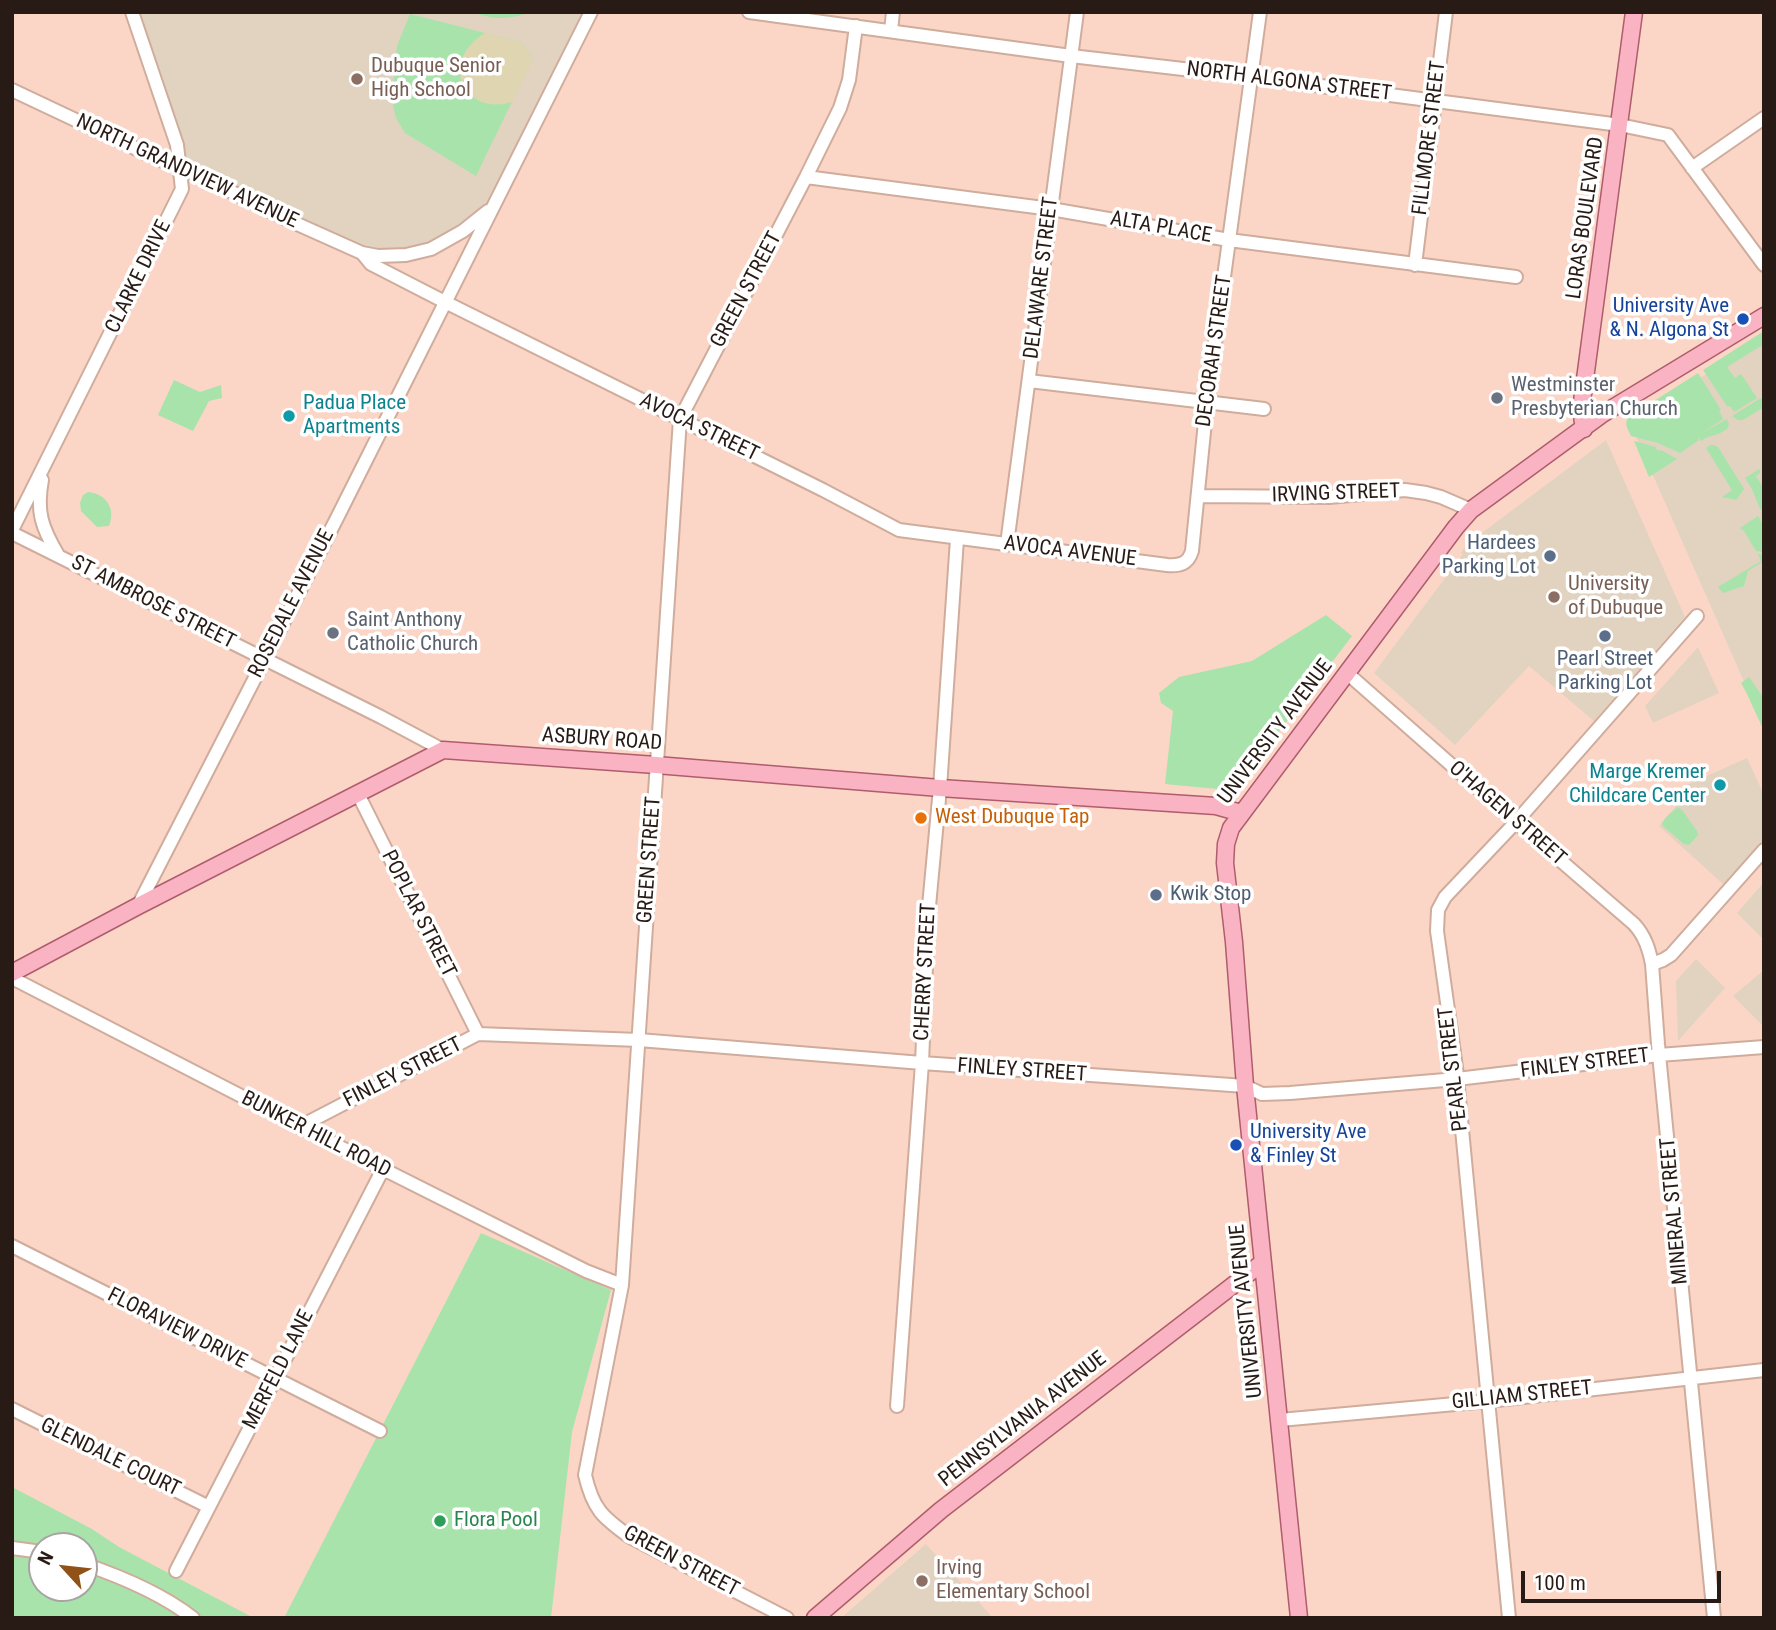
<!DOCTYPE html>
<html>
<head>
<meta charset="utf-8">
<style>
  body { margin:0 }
  #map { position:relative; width:1776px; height:1630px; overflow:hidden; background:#fbd6c6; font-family:"Roboto Condensed",sans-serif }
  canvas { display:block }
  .frame { position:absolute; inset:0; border:14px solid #281b15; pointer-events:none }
  .north { position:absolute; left:28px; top:1532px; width:70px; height:70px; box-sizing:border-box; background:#fff; border:2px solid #a9a4a1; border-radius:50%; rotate:297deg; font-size:19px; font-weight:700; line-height:28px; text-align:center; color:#281b15 }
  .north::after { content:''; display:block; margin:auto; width:24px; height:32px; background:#905216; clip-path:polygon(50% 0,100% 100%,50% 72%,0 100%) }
  .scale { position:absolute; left:1521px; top:1571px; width:200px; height:32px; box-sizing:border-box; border:4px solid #281b15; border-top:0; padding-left:9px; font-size:21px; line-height:24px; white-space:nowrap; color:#281b15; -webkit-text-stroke:5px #fff; paint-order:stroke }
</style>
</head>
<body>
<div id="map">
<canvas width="1776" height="1630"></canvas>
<div class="frame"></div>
<div class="north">N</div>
<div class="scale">100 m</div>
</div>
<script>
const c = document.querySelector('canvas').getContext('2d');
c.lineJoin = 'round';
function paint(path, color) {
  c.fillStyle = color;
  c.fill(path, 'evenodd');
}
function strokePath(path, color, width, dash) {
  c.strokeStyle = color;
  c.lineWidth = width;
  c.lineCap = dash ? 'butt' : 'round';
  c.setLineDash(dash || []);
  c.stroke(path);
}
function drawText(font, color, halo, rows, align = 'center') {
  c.font = font + ' "Roboto Condensed",sans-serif';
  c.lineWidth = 7;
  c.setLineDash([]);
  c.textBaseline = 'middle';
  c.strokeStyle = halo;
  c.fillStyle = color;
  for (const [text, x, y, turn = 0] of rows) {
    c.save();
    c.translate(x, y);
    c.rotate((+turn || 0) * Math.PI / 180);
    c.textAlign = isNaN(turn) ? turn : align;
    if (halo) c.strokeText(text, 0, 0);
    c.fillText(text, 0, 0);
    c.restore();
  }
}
const education = new Path2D(`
  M132,12H595L492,207L431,249L362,253L186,172Z
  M1764,337V727L1630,423Z
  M1606,440L1685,617L1594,721L1529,666L1455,745L1374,673L1463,554L1461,553L1467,544Z
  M1698,647L1719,693L1653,723L1645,706Z
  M1747,758L1764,795V839L1724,885L1659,826L1682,799L1673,791Z
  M1764,882V938L1763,939L1737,913Z
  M1696,959L1725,988L1678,1041L1676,981Z
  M1764,970V1027L1733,996Z
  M926,1544L993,1618H841Z`);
const green = new Path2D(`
  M473,12H532C509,19 496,21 473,12Z
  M410,14L521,42L533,58L476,176L405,133L396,118L392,100L397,46Z
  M1764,331V344L1727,367L1735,378L1741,374L1757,398L1734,412L1731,407L1727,406L1703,370Z
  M1698,373L1721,410L1719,411L1723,419L1702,433L1727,419L1729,424L1727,429C1716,437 1710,434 1701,441L1698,436L1699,440L1680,453L1658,443L1631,436C1628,429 1623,423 1629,417Z
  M174,380L200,392L221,385L222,398L209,401L193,431L158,415Z
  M1761,398L1764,402V407L1743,420H1738L1732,416Z
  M1634,441L1656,447V449L1660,451L1661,450L1677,459L1649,477Z
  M1710,445H1714L1718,447L1744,489L1736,500L1722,497L1732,490L1706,448Z
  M1759,469L1761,472L1756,476L1764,489V510L1760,509L1752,489L1745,478Z
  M88,492C107,494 116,509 109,526L97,527L81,511L80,503L83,495Z
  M1758,516L1764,526V552L1756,551L1744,531L1740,528Z
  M1758,554L1764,555V561L1748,571L1744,586L1723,593L1718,587L1761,561Z
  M1326,615L1352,636L1241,781L1228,790L1165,784L1173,711L1161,703L1159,693L1179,677L1252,661Z
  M1749,677L1764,699V731L1746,692L1741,683Z
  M1678,807L1682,810L1697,831L1698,835L1689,845L1684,844L1663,826L1662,823L1666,817Z
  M481,1233L611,1290L572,1432L551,1618H284Z
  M12,1487L92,1529L119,1547L254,1618H12ZM42,1546H84V1588H42Z`);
const sand = new Path2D(`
  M485,33L521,42L533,58L512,102C463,117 438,61 485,33Z`);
const minor = new Path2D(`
  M749,12L1071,56L1252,77L1620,125L1668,135L1764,265
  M891,31L893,12
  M12,90L158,159L198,175L286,219L362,253L378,256L406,255L431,249L463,231L488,211
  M1692,168L1764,118
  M806,177L1051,209L1229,240L1516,277
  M362,253L371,264L445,302L823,490L899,530L1167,565C1180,566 1188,564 1192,551L1207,402L1260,12
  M1415,265L1446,12
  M1029,381L1264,409
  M42,480C36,512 42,528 58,555
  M1198,496L1329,497L1405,490L1426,493L1441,497L1471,510
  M12,530L182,189L177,145L132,12
  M12,533L381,717L443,750
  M1007,544L1077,12
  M1347,673L1516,822L1634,924C1645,936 1649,949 1652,964
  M358,794L478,1034
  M138,906L338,516L591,12
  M12,978L383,1169L586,1271L622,1285
  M299,1127L478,1034L639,1040L922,1063L1245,1086L1262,1094L1290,1093L1457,1079L1659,1055L1764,1047
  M12,1246L380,1431
  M897,1406L922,1063L928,917L940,788L957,539
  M12,1409L209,1507
  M1280,1420L1488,1401L1764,1370
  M12,1548L42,1552
  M84,1564C122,1577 161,1593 193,1618
  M176,1571L383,1169
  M787,1618L630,1537C602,1517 593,1509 585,1475L622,1285L680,419L806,177L840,108L849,80L856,26
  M1509,1618L1456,1067L1437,931L1438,910L1445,897L1516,822L1697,616
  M1714,1618L1658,1044L1652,964L1663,960L1671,955L1764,850`);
const major = new Path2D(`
  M1584,429L1581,409L1634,12
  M12,973L138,906L443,750L656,765L940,788L1216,806L1241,813
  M815,1618L941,1510L1262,1263
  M1299,1618L1245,1086L1234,942L1225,863L1226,844L1231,828L1456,527L1471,510L1601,415L1764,316`);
const markers = [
  [357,79,7,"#8d6e63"],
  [1743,319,7,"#1a4fb4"],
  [1497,398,7,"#6b7280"],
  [289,416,7,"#0f9aa8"],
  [1550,556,7,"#5c6f8a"],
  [1554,597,7,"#8d6e63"],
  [333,633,7,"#6b7280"],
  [1605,636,7,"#5c6f8a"],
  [1720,785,7,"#0f9aa8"],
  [921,818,7,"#e8710a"],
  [1156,895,7,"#5c6f8a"],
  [1236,1145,7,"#1a4fb4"],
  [440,1521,7,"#2e9e5b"],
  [922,1581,7,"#8d6e63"]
];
const educationNames = [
  ["Dubuque Senior",371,67],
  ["High School",371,91],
  ["University",1568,585],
  ["of Dubuque",1568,609],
  ["Irving",936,1569],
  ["Elementary School",936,1593]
];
const streetNames = [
  ["NORTH ALGONA STREET",1289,82,7],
  ["FILLMORE STREET",1430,138,-83],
  ["NORTH GRANDVIEW AVENUE",187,172,25],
  ["LORAS BOULEVARD",1586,218,-82],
  ["ALTA PLACE",1161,228,10],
  ["CLARKE DRIVE",139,277,-64],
  ["DELAWARE STREET",1042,278,-83],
  ["GREEN STREET",747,290,-62],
  ["DECORAH STREET",1215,351,-82],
  ["AVOCA STREET",699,428,26],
  ["IRVING STREET",1336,494,-2],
  ["AVOCA AVENUE",1070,552,7],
  ["ST AMBROSE STREET",153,603,27],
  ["ROSEDALE AVENUE",292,604,-63],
  ["UNIVERSITY AVENUE",1276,732,-53],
  ["ASBURY ROAD",602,740,4],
  ["O'HAGEN STREET",1507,814,41],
  ["GREEN STREET",650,860,-86],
  ["POPLAR STREET",418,914,63],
  ["CHERRY STREET",926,972,-87],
  ["FINLEY STREET",1585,1064,-7],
  ["PEARL STREET",1454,1069,-97],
  ["FINLEY STREET",1022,1071,4],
  ["FINLEY STREET",403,1073,-27],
  ["BUNKER HILL ROAD",316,1135,27],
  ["MINERAL STREET",1675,1211,-95],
  ["UNIVERSITY AVENUE",1247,1311,-96],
  ["FLORAVIEW DRIVE",177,1329,27],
  ["MERFELD LANE",279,1370,-63],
  ["GILLIAM STREET",1522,1396,-6],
  ["PENNSYLVANIA AVENUE",1023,1420,-38],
  ["GLENDALE COURT",110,1458,26],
  ["GREEN STREET",681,1562,28]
];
const transitNames = [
  ["University Ave",1729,307],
  ["& N. Algona St",1729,331],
  ["University Ave",1250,1133,"left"],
  ["& Finley St",1250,1157,"left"]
];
const worshipNames = [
  ["Westminster",1511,386],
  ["Presbyterian Church",1511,410],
  ["Saint Anthony",347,621],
  ["Catholic Church",347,645]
];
const cultureNames = [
  ["Padua Place",303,404],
  ["Apartments",303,428],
  ["Marge Kremer",1706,773,"right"],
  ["Childcare Center",1706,797,"right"]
];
const serviceNames = [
  ["Hardees",1536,544],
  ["Parking Lot",1536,568],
  ["Pearl Street",1605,660,"center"],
  ["Parking Lot",1605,684,"center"],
  ["Kwik Stop",1170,895,"left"]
];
const foodNames = [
  ["West Dubuque Tap",935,818]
];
const leisureNames = [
  ["Flora Pool",454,1521]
];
paint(education, '#e1d3c0');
paint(green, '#a8e3ab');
paint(sand, '#dfd6b1');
strokePath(minor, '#cfac9c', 16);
strokePath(major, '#af5d6c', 19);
strokePath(minor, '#fff', 12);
strokePath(major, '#fab3c3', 16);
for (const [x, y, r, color] of markers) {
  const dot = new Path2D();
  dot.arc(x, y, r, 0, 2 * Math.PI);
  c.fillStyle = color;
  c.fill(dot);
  strokePath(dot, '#fff', 2.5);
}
drawText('21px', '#785e54', '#fff', educationNames, 'left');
drawText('21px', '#281b15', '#fff', streetNames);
drawText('21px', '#164399', '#fff', transitNames, 'right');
drawText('21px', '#5b616d', '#fff', worshipNames, 'left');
drawText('21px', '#0d838f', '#fff', cultureNames, 'left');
drawText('21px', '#4e5e75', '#fff', serviceNames, 'right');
drawText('21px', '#c56008', '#fff', foodNames, 'left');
drawText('21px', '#27864d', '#fff', leisureNames, 'left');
</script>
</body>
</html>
